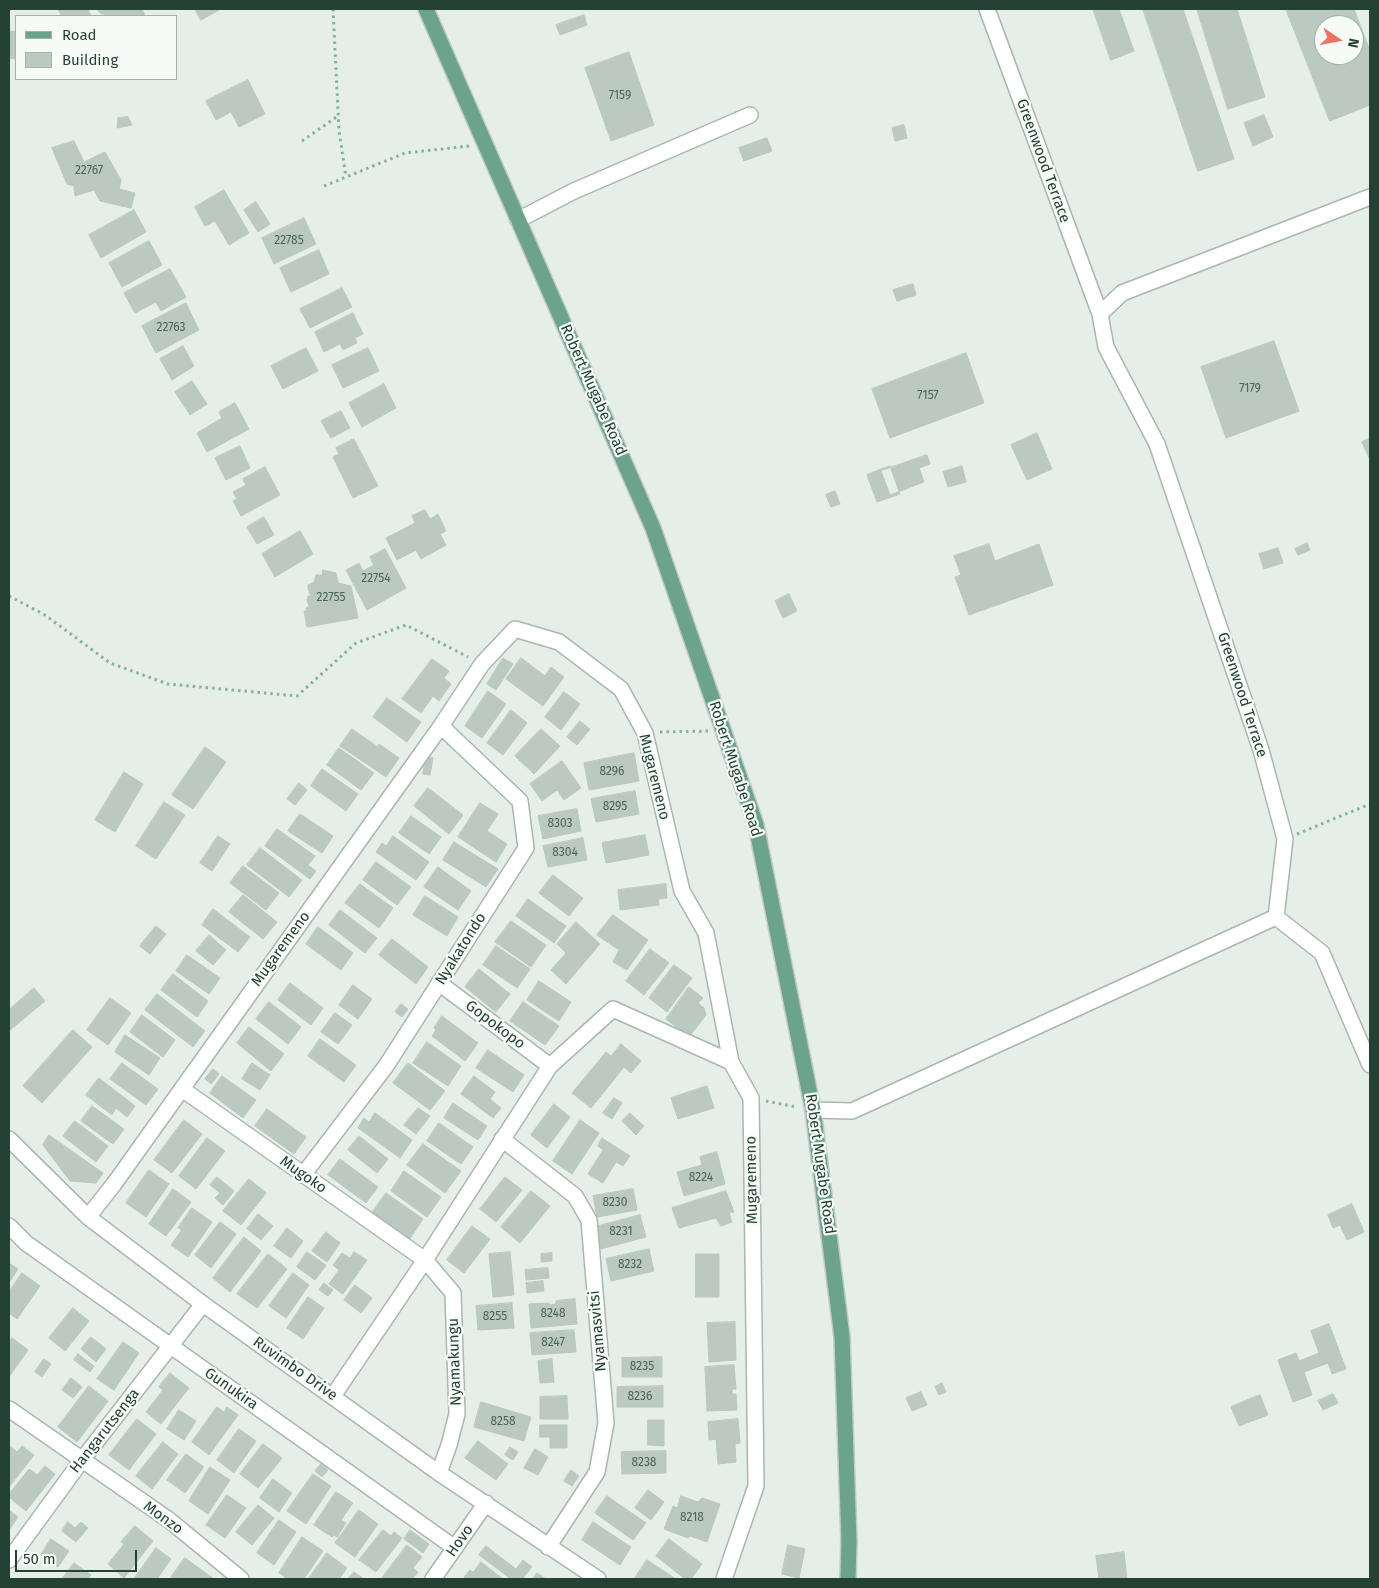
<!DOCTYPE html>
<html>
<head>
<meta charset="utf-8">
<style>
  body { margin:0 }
  #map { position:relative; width:1379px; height:1588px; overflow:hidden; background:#e6eee9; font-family:"Fira Sans",sans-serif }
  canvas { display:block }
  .frame { position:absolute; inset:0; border:10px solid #244135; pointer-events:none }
  .legend { position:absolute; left:15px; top:15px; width:162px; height:65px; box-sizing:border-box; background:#f6fbf8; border:1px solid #a2b1aa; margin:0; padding:6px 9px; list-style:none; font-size:15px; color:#244135 }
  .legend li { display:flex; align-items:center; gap:10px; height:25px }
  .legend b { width:25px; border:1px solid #a2b1aa }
  .north { position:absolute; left:1314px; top:15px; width:50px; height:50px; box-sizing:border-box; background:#f6fbf8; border:1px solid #a2b1aa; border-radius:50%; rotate:102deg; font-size:14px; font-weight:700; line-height:20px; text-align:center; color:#244135 }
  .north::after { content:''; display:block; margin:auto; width:18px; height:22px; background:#f07162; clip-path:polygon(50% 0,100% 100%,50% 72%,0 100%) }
  .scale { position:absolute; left:15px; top:1550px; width:122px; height:22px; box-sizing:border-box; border:2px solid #244135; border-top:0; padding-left:6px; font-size:15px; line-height:18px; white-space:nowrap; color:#244135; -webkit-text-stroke:4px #f6fbf8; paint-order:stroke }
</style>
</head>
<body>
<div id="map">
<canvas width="1379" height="1588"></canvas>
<div class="frame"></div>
<ul class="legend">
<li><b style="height:6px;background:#6ba38d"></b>Road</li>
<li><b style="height:14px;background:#bbc9c2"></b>Building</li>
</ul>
<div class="north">N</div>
<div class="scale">50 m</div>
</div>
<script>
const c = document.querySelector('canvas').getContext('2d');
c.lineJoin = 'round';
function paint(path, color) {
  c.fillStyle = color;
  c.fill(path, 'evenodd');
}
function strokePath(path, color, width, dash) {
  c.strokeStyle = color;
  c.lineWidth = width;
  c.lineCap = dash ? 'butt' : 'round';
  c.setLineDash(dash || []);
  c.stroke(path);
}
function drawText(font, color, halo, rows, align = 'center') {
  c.font = font + ' "Fira Sans",sans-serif';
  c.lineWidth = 4.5;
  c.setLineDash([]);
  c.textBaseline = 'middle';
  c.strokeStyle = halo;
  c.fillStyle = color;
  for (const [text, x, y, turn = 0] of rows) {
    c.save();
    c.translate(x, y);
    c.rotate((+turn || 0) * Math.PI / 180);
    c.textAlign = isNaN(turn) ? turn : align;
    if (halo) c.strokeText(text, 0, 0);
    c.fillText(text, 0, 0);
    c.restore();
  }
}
const building = new Path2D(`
  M58,9H88L91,16H62Z
  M98,9H142L145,16H111L100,13Z
  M195,9H218L219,10L201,20Z
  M1093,9H1119L1134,51L1111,60Z
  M1143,9H1183L1234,159L1198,171Z
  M1197,9H1237L1265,97L1228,109Z
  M1286,9H1354L1370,51V105L1330,121ZM1324,25H1354V55H1324Z
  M584,15L587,25L560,35L556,25Z
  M10,31L16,32V59L9,58Z
  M629,52L654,125L611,141L585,68Z
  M248,80L265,114L239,127L231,112L216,120L206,101Z
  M1264,115L1273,137L1253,146L1244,123Z
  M128,117L132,125L117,128L118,118Z
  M904,125L907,138L895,141L892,128Z
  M767,138L772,151L744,161L739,148Z
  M74,141L84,162L105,152L121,180L119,189L135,193L131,208L100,201L94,190L75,196L74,186L67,184L52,148Z
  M224,190L249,233L229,245L215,221L205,226L195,207Z
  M256,202L270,224L258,232L244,210Z
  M134,210L146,232L101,258L89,235Z
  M304,218L316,244L274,264L262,238Z
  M149,241L162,265L122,287L109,263Z
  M319,250L329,274L291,292L280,268Z
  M170,269L186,297L161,311L156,302L135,313L124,293Z
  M913,284L916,295L897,301L893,290Z
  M342,288L352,307L310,328L300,309Z
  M186,303L199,330L156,353L142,326Z
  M353,313L363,334L355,338L357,343L343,350L340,344L324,352L315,332Z
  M1274,341L1299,411L1226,438L1201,367Z
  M183,346L194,366L172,380L160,359Z
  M306,348L318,371L283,389L271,366Z
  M368,348L379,371L343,388L332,365Z
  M966,353L984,403L890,438L872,389Z
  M192,381L207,404L190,415L175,392Z
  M384,384L396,408L362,427L349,403Z
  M235,403L249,429L207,452L197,433L222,418L219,412Z
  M341,411L350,428L331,438L321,421Z
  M1037,433L1052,469L1027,480L1011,445Z
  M1370,438V460L1362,442Z
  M354,439L378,486L353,498L333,457L339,454L336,448Z
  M240,446L250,468L226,480L215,458Z
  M927,455L930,464L919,468L924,482L890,495L881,471Z
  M890,466L900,494L877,502L867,475Z
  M962,466L966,482L948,487L943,472Z
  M265,467L280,495L241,516L233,501L237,499L233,492L246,485L243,479Z
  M835,491L840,504L831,507L826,495Z
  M425,510L430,519L438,514L446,531L440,534L446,545L421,559L416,550L397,560L386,538L415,523L412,516Z
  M264,517L274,535L257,544L247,527Z
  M300,531L313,554L275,577L262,554Z
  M1307,543L1310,550L1298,555L1295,549Z
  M989,544L995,561L1039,544L1053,585L969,615L955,577L961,575L954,556Z
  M1278,548L1283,563L1264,569L1259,554Z
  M385,549L406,588L367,610L346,570L359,563L363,571L374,565L370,557Z
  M323,570L336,573L338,583L351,586L358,618L307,627L304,611H307L306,608L309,606L307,600L308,596H311L308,589V585L314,582L316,575H322Z
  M789,594L797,611L783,618L775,601Z
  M503,658L513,664L496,690L487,684Z
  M521,658L545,676L551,667L564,677L543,706L506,679Z
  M432,659L449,671L444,678L451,684L439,701L433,696L421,713L402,699Z
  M488,691L506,704L482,738L465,726Z
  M564,692L580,704L561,730L545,717Z
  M387,698L421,722L407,742L373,717Z
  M511,710L527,723L503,755L487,743Z
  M580,721L590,729L577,745L567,737Z
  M352,729L378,747L379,744L399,758L386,777L340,746Z
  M541,729L560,746L534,774L515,756Z
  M205,747L226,762L193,809L172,795Z
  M339,748L374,773L361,790L327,765Z
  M634,753L639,781L589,790L584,763Z
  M426,757L433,758L430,775L423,774Z
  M562,761L581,788L564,800L557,790L542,801L530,784Z
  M322,769L358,794L346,811L311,786Z
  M124,772L143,784L115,832L95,820Z
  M299,783L307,790L295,805L287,799Z
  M428,788L463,815L449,834L414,806Z
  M635,791L639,814L596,822L591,799Z
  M164,802L185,815L156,859L136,846Z
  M480,803L498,814L487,831L507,844L496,862L458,837Z
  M577,809L581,831L543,839L538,816Z
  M300,814L333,836L322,853L288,831Z
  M411,816L441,837L429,854L399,833Z
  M277,829L315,856L308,865L316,871L310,879L265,846Z
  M645,835L649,855L606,863L602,843Z
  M218,836L230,844L212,871L200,863Z
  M393,836L429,862L416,880L376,852L382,843L386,846Z
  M583,838L587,860L548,867L543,846Z
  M454,842L498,869L486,887L443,860Z
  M260,848L302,880L289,897L247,865Z
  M376,862L411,887L397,905L363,880Z
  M243,866L279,893L266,910L230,883Z
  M438,867L471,891L458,910L424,887Z
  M553,875L583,898L569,916L539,893Z
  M360,884L393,908L379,928L345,903Z
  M666,884L667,898L658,899L659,905L620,910L618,890Z
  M243,895L277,922L263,939L229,912Z
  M425,896L458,917L447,936L413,915Z
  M528,899L566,926L554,943L516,916Z
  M213,909L250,937L238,952L202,925Z
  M340,910L377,938L365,953L329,925Z
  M613,915L648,940L627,970L613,962L619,950L597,935Z
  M511,921L546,945L531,967L495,942Z
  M576,922L600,944L566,984L551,970L566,953L557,944Z
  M156,926L166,934L150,954L140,946Z
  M318,927L353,953L341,970L306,944Z
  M209,935L226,950L213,965L196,951Z
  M392,939L428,967L416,984L379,955Z
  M496,946L530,969L517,988L483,965Z
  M650,949L669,963L644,995L626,981Z
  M187,955L220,978L209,994L176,971Z
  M674,965L692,978L667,1012L649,998Z
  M479,969L510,994L496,1012L465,987Z
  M173,974L208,1001L197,1017L161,990Z
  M539,981L571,1002L559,1021L527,1000Z
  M290,983L323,1008L311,1025L278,1000Z
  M353,985L372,999L358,1019L339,1005Z
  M689,987L703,998L698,1003L704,1008L706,1015L689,1037L666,1019Z
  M34,988L45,1001L9,1031V1010Z
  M157,994L205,1031L193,1047L145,1010Z
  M110,998L131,1013L108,1045L87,1030Z
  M269,1002L301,1027L288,1044L256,1019Z
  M523,1002L559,1026L545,1045L510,1021Z
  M401,1004L408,1009L402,1017L395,1012Z
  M335,1013L352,1025L338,1044L321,1032Z
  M142,1015L175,1040L163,1057L130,1032Z
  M442,1016L478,1043L465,1061L432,1036L436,1030L434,1028Z
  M249,1027L284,1054L271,1071L237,1043Z
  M73,1030L92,1047L42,1103L23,1086Z
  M125,1035L160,1058L149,1075L115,1052Z
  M320,1039L356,1065L344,1082L308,1056Z
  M427,1042L461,1066L448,1086L413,1063Z
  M621,1044L641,1061L631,1073L624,1067L591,1108L572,1093L606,1052L611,1056Z
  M488,1050L524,1075L513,1092L476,1068Z
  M122,1063L158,1089L146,1105L110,1079Z
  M252,1063L270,1075L260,1090L242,1079Z
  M408,1063L445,1091L430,1110L393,1083Z
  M213,1069L219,1074L211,1084L205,1079Z
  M222,1076L256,1100L243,1118L210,1093Z
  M474,1076L495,1092L490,1099L501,1108L493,1118L461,1094Z
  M99,1078L135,1106L127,1117L116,1108L112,1115L86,1095Z
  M707,1086L714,1108L678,1119L671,1098Z
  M614,1098L622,1103L612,1119L603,1113Z
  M453,1103L487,1126L478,1140L444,1118Z
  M554,1104L570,1117L547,1148L531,1135Z
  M92,1106L124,1129L113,1144L81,1121Z
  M418,1108L430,1116L416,1134L404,1125Z
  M267,1109L306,1137L294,1154L255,1126Z
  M375,1113L412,1140L400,1158L358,1128L364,1118L369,1122Z
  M630,1113L644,1126L636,1135L622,1121Z
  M184,1120L202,1134L172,1173L154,1160Z
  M580,1120L599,1133L572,1174L553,1161Z
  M75,1121L108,1146L96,1162L63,1136Z
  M439,1123L473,1147L461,1164L427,1141Z
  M49,1135L103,1173L96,1183L70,1181L43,1145Z
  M359,1136L388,1159L377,1173L348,1150Z
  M207,1138L225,1151L196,1189L179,1176Z
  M602,1138L630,1156L623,1166L616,1162L603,1183L588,1174L603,1150L598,1146Z
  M423,1144L461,1171L445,1193L407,1165Z
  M717,1152L725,1184L684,1196L677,1172L702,1165L700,1157Z
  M340,1159L378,1187L366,1203L328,1175Z
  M149,1170L169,1184L146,1217L126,1203Z
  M404,1171L441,1197L427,1217L391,1191Z
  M217,1177L234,1191L223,1205L215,1198L220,1193L210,1185Z
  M505,1177L522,1190L496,1222L480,1209Z
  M249,1179L266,1193L241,1225L223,1211Z
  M173,1189L191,1202L166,1236L149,1224Z
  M633,1189L637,1210L597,1217L593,1196Z
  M531,1191L550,1206L520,1243L501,1227Z
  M726,1191L734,1212L729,1213L732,1222L721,1226L716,1218L679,1228L672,1208Z
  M386,1193L423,1219L409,1240L372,1213Z
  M1352,1204L1364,1232L1347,1240L1340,1225L1333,1228L1328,1215Z
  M192,1208L212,1222L188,1257L171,1245L182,1230L178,1228Z
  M258,1214L273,1226L261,1240L247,1229Z
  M640,1215L646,1237L601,1249L595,1227Z
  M220,1222L236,1234L211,1268L195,1255Z
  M472,1226L490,1239L464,1273L447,1260Z
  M287,1228L303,1241L291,1258L274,1246Z
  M326,1232L340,1243L327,1262L312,1251Z
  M244,1237L261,1251L230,1292L213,1278Z
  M649,1249L654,1271L611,1281L606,1259Z
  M307,1252L326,1265L315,1280L297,1267Z
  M354,1252L367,1260L343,1294L329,1284L339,1270L333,1265L342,1253L350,1258Z
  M510,1252L514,1295L493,1297L489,1254Z
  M552,1253V1261L541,1262V1254Z
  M268,1254L287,1269L257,1308L237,1294Z
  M696,1254H719V1297H696Z
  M9,1263L18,1269L9,1283Z
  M548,1268L549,1278L526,1280L525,1270Z
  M22,1273L40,1286L17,1319L9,1313V1292Z
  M293,1273L309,1285L286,1318L269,1306Z
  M543,1281L544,1291L527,1293L526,1283Z
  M324,1283L333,1290L328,1296L319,1290Z
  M355,1285L372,1298L361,1313L344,1300Z
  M308,1297L324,1308L303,1339L287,1328Z
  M575,1299L577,1324L531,1328L529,1304L549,1303L550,1305L556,1304V1301Z
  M512,1303L514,1328L478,1330L476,1306Z
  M73,1308L89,1321L65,1351L49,1338Z
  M735,1322L736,1360L709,1362L707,1323Z
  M1329,1324L1346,1369L1332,1374L1328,1363L1304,1372L1312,1395L1293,1402L1278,1360L1296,1353L1299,1361L1319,1353L1311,1331Z
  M574,1330L576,1352L532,1355L530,1333Z
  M91,1337L106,1349L96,1362L81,1349Z
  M12,1338L28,1350L9,1377V1343Z
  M123,1342L139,1353L114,1390L97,1379Z
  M78,1354L94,1366L90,1372L74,1360Z
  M662,1357V1377H622V1358Z
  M44,1359L51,1364L42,1377L35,1372Z
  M552,1359L554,1382L540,1383L538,1361Z
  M734,1365L736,1389H732V1394H736L737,1410L707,1411L705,1367Z
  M170,1373L189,1388L161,1424L146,1412L163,1390L159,1387Z
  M71,1378L82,1387L73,1398L62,1390Z
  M942,1383L946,1392L939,1395L935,1387Z
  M89,1386L108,1401L77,1442L58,1427Z
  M663,1386V1407H617V1387Z
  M921,1392L927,1405L912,1411L906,1398Z
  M1333,1394L1338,1403L1323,1410L1318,1401Z
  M1260,1395L1268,1415L1239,1426L1231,1407Z
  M567,1396L568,1419H540V1397Z
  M481,1402L531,1417L524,1441L474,1427Z
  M217,1407L224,1412L227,1407L238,1415L209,1455L192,1442Z
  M179,1410L196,1421L184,1440L167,1429Z
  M137,1419L156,1434L129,1470L109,1455Z
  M738,1419L740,1443L735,1444L736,1462L718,1464L716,1439L709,1440L708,1422Z
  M648,1420H664V1446L648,1445Z
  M540,1425H567V1448H550V1437H540Z
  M239,1429L256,1441L234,1473L217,1460Z
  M478,1441L508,1464L496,1480L465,1458Z
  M163,1442L178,1454L152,1489L136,1476Z
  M263,1444L282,1458L258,1488L240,1474Z
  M10,1446L17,1452L22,1446L34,1455L9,1487V1449Z
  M510,1447L518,1452L513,1460L505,1455Z
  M535,1449L548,1457L538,1475L524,1468Z
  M666,1451V1473L622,1474L621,1452Z
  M186,1454L204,1467L185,1493L167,1480Z
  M321,1464L328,1470L322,1477L315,1471Z
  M45,1466L55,1474L26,1511L9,1497V1494L29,1469L37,1475Z
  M210,1467L230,1480L208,1514L189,1501Z
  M571,1470L579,1476L572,1486L564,1481Z
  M313,1474L331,1486L306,1524L287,1511Z
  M273,1479L292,1493L279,1512L260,1498Z
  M648,1490L664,1502L651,1520L635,1508Z
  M336,1492L353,1503L341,1520L346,1523L337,1537L334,1535L332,1537L314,1525Z
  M227,1495L246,1508L225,1538L206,1525Z
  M607,1496L646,1523L633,1540L595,1513Z
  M681,1496L698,1502L702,1498L720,1504L707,1542L690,1536L688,1538L664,1529L673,1506L677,1508Z
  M258,1505L274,1518L252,1545L236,1532Z
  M9,1510L18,1517L9,1530Z
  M359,1510L378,1524L355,1557L335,1543Z
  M279,1520L296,1532L274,1565L257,1553Z
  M68,1522L75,1528L81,1522L88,1528L76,1542L62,1531Z
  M593,1522L631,1547L620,1565L582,1540Z
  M135,1526L153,1541L124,1578L108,1564L124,1544L121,1542Z
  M383,1530L391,1536L394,1532L402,1538L376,1572L359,1560Z
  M410,1530L429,1544L423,1553L404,1539Z
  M302,1537L323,1551L304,1579H288L279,1573Z
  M51,1539L69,1551L58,1567L41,1555Z
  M669,1539L702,1564L691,1579H685L656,1556Z
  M407,1545L422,1557L413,1568L418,1572L412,1579H383L382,1578Z
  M788,1545L805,1549L799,1578L782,1574Z
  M486,1546L516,1569L523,1560L532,1567L522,1579H511L479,1555Z
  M156,1548L171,1559L157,1579H134Z
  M1124,1552L1127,1579H1099L1096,1556Z
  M327,1553L347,1568L339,1579H310L309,1578Z
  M185,1558L214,1579H174L171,1577Z
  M647,1560L676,1579L635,1578Z
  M481,1562L503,1579H467L464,1577L470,1570L473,1572Z
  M74,1563L91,1575L88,1579H62Z
  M354,1572L364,1579H348Z
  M537,1573L546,1579H533Z`);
const path = new Path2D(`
  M333,9L339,131L346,177
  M302,141L338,116
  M324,186L405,153L470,146
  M9,596L45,615L110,663L168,684L297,696L356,643L406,625L468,657
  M660,732L708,731
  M1297,834L1370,804
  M766,1101L797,1107`);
const minor = new Path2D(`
  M987,9L1100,314L1106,347L1157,444L1261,750L1285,839L1276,917
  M518,220L574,191L750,115
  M1100,314L1122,293L1370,197
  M1276,917L1322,953L1370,1065
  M439,983L550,1066
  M182,1089L425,1260L453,1293L457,1414L449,1445L439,1473
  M813,1110L852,1111L1276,917
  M9,1139L88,1217L203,1304L439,1473L598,1579
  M502,1139L575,1196L589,1220L606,1423L597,1472L548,1547
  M303,1175L386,1066L526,848L520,801L441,726
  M88,1217L114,1184L441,726L482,664L515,629L559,642L621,689L645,733L682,891L706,933L731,1062L751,1098L756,1486L724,1579
  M9,1226L26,1243L455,1548
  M333,1396L425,1260L550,1066L613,1009L731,1062
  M9,1409L169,1520L241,1579
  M9,1560L82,1460L203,1304
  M433,1579L486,1503`);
const major = new Path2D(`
  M426,9L653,528L756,825L813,1110L842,1337L849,1541L848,1579`);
const numberNames = [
  ["7159",620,96],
  ["22767",89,171],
  ["22785",289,241],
  ["22763",171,328],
  ["7179",1250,389],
  ["7157",928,396],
  ["22754",376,579],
  ["22755",331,598],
  ["8296",612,772],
  ["8295",615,807],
  ["8303",560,824],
  ["8304",565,853],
  ["8224",701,1178],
  ["8230",615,1203],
  ["8231",621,1232],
  ["8232",630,1265],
  ["8248",553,1314],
  ["8255",495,1317],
  ["8247",553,1343],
  ["8235",642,1367],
  ["8236",640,1397],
  ["8258",503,1422],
  ["8238",644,1463],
  ["8218",692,1518]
];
const streetNames = [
  ["Greenwood Terrace",1043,161,70],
  ["Robert Mugabe Road",593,390,66],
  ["Greenwood Terrace",1242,695,72],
  ["Robert Mugabe Road",735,769,72],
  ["Mugaremeno",654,777,76],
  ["Mugaremeno",281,949,-54],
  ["Nyakatondo",461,949,-58],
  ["Gopokopo",495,1025,37],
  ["Robert Mugabe Road",820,1164,82],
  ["Mugoko",303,1175,35],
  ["Mugaremeno",752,1180,-91],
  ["Nyamasvitsi",598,1331,-95],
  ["Nyamakungu",455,1362,-92],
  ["Ruvimbo Drive",295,1369,35],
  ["Gunukira",231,1389,35],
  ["Hangarutsenga",105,1431,-52],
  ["Monzo",163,1518,36],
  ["Hovo",460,1541,-55]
];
paint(building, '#bbc9c2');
strokePath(building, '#b8c8bf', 1);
strokePath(minor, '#a8b7af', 18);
strokePath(major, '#c2cac6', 18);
strokePath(path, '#87b19e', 3, [2.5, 4]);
strokePath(minor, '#fff', 15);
strokePath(major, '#6ba38d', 15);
drawText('12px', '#4a6358', null, numberNames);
drawText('15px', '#244135', '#f6fbf8', streetNames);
</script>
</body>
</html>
